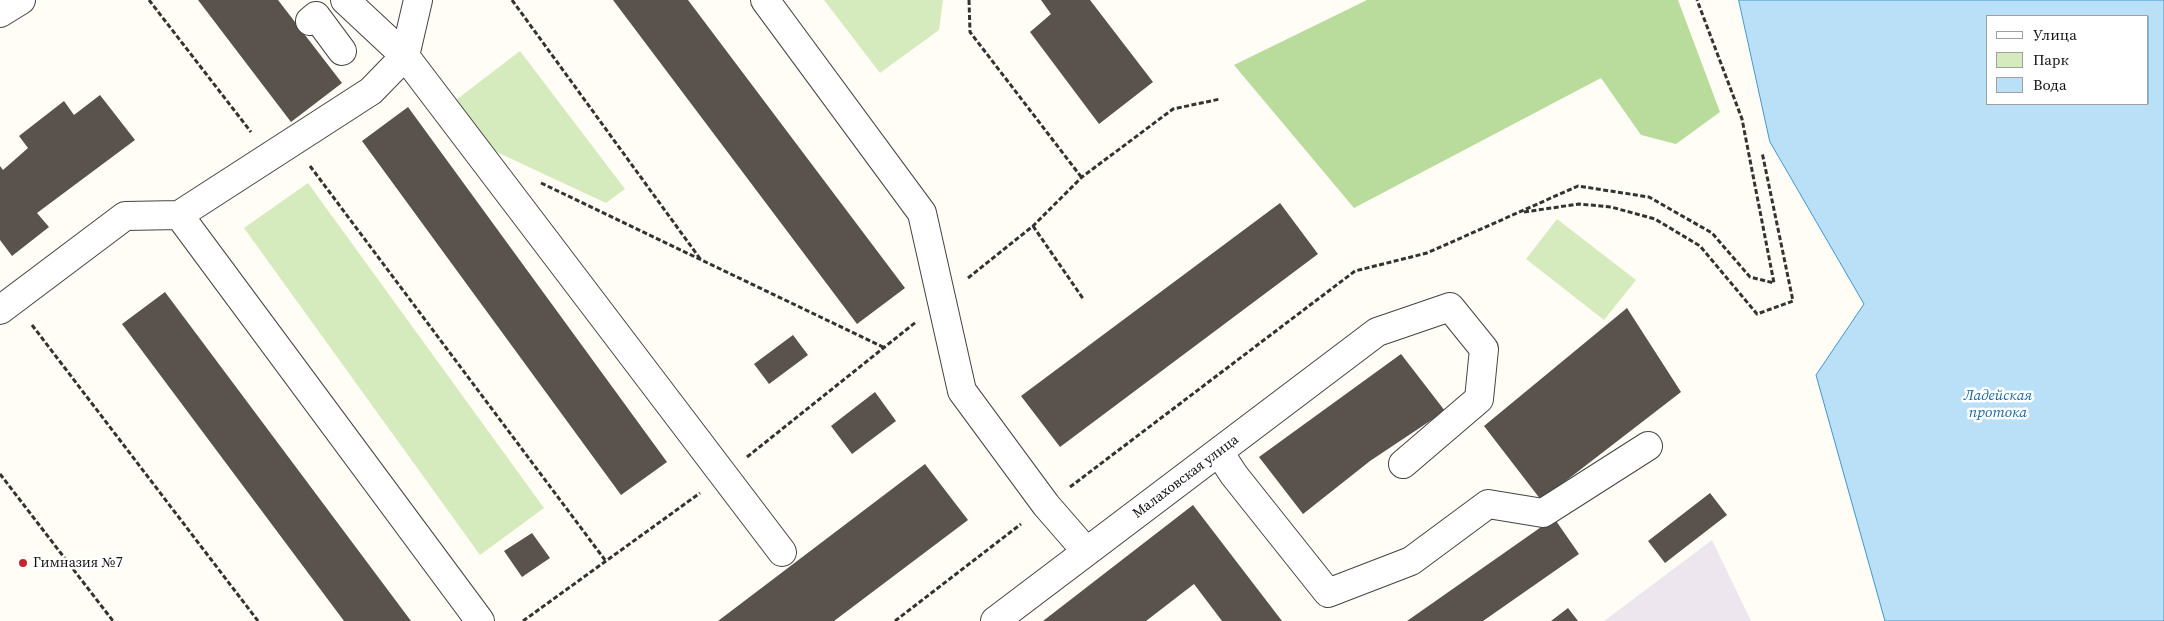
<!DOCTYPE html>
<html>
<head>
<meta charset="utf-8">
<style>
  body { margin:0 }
  #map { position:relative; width:2164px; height:621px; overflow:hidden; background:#fffdf5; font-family:"Source Serif 4",serif }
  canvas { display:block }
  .legend { position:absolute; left:1986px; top:15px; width:162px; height:90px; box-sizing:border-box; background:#fff; border:1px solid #a0a0a0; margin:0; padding:6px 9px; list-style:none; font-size:15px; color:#111 }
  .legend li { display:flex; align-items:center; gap:10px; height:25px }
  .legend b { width:25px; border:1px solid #a0a0a0 }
</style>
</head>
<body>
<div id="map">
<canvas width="2164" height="621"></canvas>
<ul class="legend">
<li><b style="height:6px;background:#fff"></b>Улица</li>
<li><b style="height:14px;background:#d5ebbd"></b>Парк</li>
<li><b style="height:14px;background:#b9e0f7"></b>Вода</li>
</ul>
</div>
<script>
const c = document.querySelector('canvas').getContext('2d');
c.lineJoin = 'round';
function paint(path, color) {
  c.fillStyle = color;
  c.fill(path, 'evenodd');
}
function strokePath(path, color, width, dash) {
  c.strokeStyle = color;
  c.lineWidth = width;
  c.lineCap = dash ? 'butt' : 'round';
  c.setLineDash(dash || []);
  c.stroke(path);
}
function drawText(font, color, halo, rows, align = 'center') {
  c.font = font + ' "Source Serif 4",serif';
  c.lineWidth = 5;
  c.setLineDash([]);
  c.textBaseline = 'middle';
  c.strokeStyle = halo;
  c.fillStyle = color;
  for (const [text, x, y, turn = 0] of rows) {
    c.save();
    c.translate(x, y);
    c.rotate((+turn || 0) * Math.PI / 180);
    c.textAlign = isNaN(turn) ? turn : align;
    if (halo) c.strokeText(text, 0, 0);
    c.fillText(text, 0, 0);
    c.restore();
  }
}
const industrial = new Path2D(`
  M1712,540L1751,621H1604Z`);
const green = new Path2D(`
  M824,0H943L939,30L880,73Z
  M520,51L625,189L606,203L486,147L452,103Z
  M308,183L544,508L480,555L244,228Z
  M1557,219L1636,280L1604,320L1526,259Z`);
const forest = new Path2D(`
  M1367,0H1678L1720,112L1676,144L1641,135L1601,78L1354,208L1234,65Z`);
const water = new Path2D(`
  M1739,0H2164V621H1885L1816,375L1864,304L1770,142ZM1988,16H2148V104H1988Z`);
const building = new Path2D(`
  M198,0H278L342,83L291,122Z
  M613,0H688L905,288L857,324Z
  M1041,0H1090L1153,82L1099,124L1030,32L1051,14Z
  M100,95L135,140L37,213L49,227L12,256L0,240V166L3,170L28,148L19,136L64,101L74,115Z
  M408,107L667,462L621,495L362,141Z
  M1280,203L1318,254L1060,447L1021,396Z
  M165,292L411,621H344L122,324Z
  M1627,308L1681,392L1541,500L1484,426Z
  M793,335L808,355L769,384L754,364Z
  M1401,354L1445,411L1370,461L1303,514L1259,457Z
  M875,392L896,421L852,454L831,426Z
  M925,464L968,520L834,621H718Z
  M1710,493L1727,515L1665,563L1648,541Z
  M1193,505L1282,621H1222L1194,584L1146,621H1043Z
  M1554,518L1579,554L1483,621H1407Z
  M532,533L550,558L522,577L504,551Z
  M1568,608L1578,621H1551Z`);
const path = new Path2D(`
  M149,0L251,132
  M512,0L701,260
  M969,0L970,32L1082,178
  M310,166L605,560
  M541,183L885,348
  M1524,212L1579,204L1611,207L1655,219L1700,246L1757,314L1793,301L1762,152
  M1033,226L1084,300
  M968,278L1033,226L1082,177L1173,109L1220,99
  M32,325L258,621
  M747,457L916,322
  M0,474L113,621
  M1070,487L1355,271L1427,253L1578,186L1649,197L1712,233L1750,277L1774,283L1742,119L1697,0
  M523,621L700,493
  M895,621L1021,524`);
const minor = new Path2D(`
  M345,0L405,56L782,552
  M765,0L922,213L962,391L1046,505L1086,551
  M0,13L21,0
  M310,21L316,16L342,51
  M179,215L371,91L405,56L418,0
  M0,310L125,216L179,215L480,621
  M1219,452L1234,475L1328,593L1411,561L1488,504L1543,513L1648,446
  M995,621L1377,332L1450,307L1484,349L1479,399L1403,464`);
const markers = [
  [23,563,5,"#c4262e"]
];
const streetNames = [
  ["Малаховская улица",1186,477,-37]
];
const poiNames = [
  ["Гимназия №7",33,563]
];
const waterNames = [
  ["Ладейская",1998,396],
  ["протока",1998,413]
];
paint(industrial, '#eee6ef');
paint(green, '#d5ebbd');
paint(forest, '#b9dc9c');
paint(water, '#b9e0f7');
strokePath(water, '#3f96cf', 1);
paint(building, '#5a524d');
strokePath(minor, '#444', 30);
strokePath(path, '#333', 3, [5, 2.5]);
strokePath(minor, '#fff', 28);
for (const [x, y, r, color] of markers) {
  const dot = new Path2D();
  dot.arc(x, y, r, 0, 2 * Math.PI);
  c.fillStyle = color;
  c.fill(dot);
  strokePath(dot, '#fff', 2);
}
drawText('14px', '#111', '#fff', streetNames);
drawText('14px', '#111', '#fff', poiNames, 'left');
drawText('italic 15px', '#1768a6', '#fff', waterNames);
</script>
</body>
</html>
